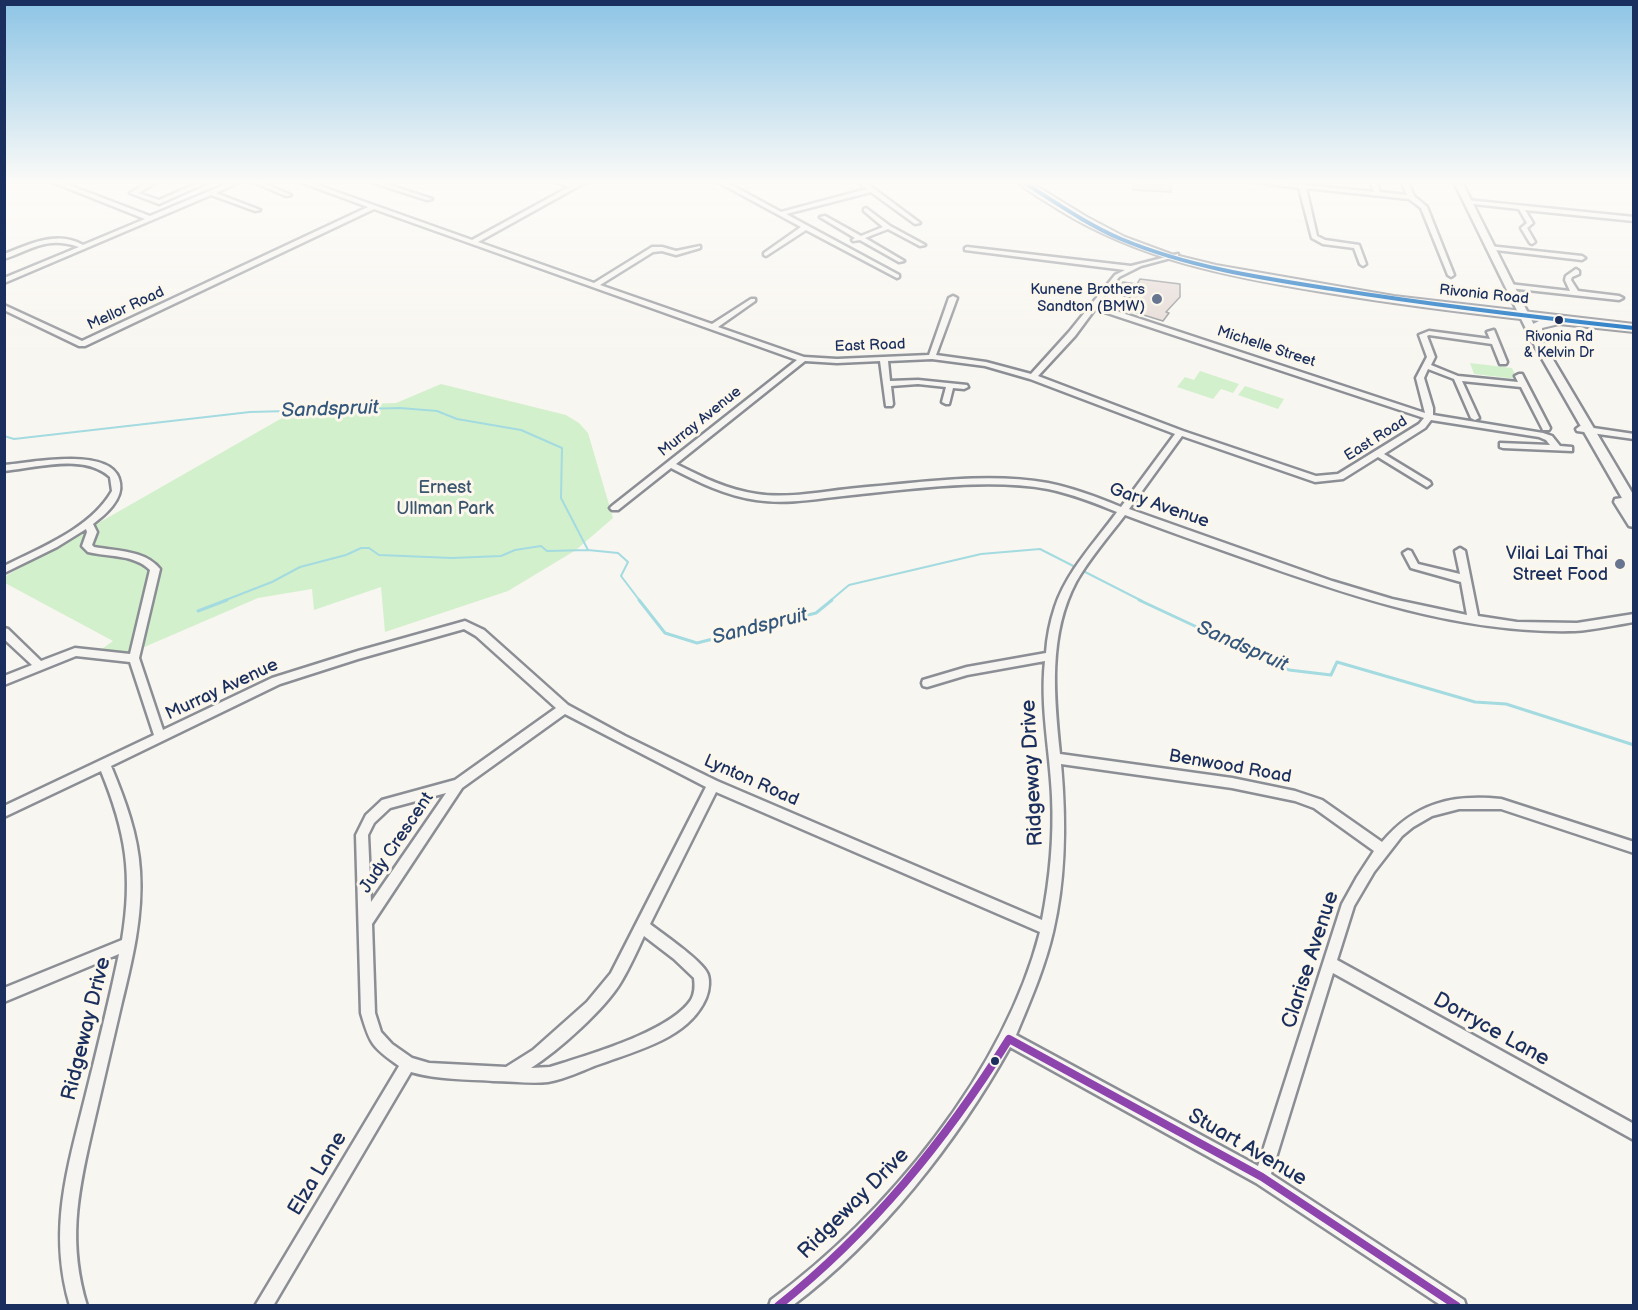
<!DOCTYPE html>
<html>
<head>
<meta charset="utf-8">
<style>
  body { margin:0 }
  #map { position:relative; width:1638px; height:1310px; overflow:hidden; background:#f8f6f0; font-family:"Balsamiq Sans",sans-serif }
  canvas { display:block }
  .frame { position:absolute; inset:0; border:6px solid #1b2f5e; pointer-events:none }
</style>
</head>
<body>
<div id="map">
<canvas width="1638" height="1310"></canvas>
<div class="frame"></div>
</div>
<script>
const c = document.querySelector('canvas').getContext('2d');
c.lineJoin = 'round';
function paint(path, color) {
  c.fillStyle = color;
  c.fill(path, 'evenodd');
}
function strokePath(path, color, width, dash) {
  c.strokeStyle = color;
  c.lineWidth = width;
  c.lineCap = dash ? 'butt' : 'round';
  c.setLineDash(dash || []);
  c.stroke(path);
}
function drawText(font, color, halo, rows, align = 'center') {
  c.font = font + ' "Balsamiq Sans",sans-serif';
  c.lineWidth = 6;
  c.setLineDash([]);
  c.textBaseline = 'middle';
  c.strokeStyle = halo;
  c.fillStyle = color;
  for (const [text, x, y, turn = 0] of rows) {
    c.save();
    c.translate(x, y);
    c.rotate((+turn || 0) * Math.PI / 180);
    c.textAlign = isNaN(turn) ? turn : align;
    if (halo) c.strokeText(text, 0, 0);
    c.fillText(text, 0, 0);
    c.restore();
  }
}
const green = new Path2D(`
  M1470,363L1512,368L1517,379L1474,374Z
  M1200,371L1239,384L1233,393L1221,389L1213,399L1177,387L1185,377L1194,380Z
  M441,384L566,415L579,423L588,433L613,518L576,550L508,591L385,632L381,587L314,610L312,589L258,598L119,658L95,654L113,641L5,583L4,577L303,406L396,403Z
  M1245,386L1284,399L1278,409L1238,395Z`);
const streamFar1 = new Path2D(`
  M4,436L14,439L250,412L400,408L437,411L457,419L521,430L562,448L561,498L588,550L618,553L628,562L621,576L640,601
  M223,601L272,582L300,567L346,555L361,548H369L379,555L452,558L501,556L515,550L541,546L547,551L588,550
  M830,601L849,585L981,554L1040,549L1142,601`);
const stream = new Path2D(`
  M639,600L665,633L697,643L816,613L832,600
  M1139,600L1289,670L1331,675L1337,662L1475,702L1506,704L1634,745
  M198,611L227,600`);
const building = new Path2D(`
  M1134,182H1171V192L1133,190Z
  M1140,279L1180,284V297L1166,312L1169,313L1163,321L1121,308L1131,298L1115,294L1123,282L1137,284Z`);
const street = new Path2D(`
  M52,182H61L150,216L231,182H239L216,193L260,210L255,211L211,195L4,283V278L79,247C46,236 34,249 4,259V254C30,244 57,230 83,245L145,219Z
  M149,182H157L138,193L159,200L200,182H208L159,204L130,193Z
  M253,182H261L291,195L286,196Z
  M300,182H309L472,240L569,187L555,182H564L573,185L578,182H586L478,242L594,283L652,247H662L676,251L700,246V248L676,255L662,251L653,252L600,285L712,324L751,299H755V301L718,327L804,357L837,359L929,355L949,298L953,296L957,298L936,355L986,362L1031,374L1069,332L1115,275L1125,270L965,250V248L967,247L1131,266L1178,254V256L1141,266L1119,277L1098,305L1425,413L1416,378L1427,357L1419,335L1429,331L1490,339L1487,332L1494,330L1507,362L1506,364H1500L1492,344L1429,335L1427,336L1435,357L1431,365L1458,376L1518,382L1515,376L1519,374H1522L1550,428L1549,430H1543L1542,428L1521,387L1462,381L1479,418L1475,420L1471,418L1454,379L1428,369L1424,378L1433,408V415L1543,433L1552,436L1560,446L1572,447V451L1503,448L1500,447V443L1550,445L1546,440L1539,437L1431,420L1425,428L1384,454L1430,482L1431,484L1427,487L1378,457L1343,479L1315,482L1182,436L1129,509L1332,581L1392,599L1467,615L1461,582L1411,568L1403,553L1408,550L1411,551L1418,564L1460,574L1455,551L1460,548L1465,551L1478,616L1517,622L1577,623L1634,614V622C1614,625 1594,630 1575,631C1461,634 1350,596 1244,558C1205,544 1164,530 1125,515C1109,536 1089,559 1076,582C1048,635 1054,696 1060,754L1232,778L1295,791L1322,800L1382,842C1415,803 1452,794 1501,799L1634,842V853L1501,809H1459L1432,816L1413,827L1402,836L1374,872L1354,906L1337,960L1634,1124V1140L1333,973L1271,1174L1464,1300L1466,1306H1442L1256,1183L1010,1047C957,1142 880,1240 792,1306H769L771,1300C886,1216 1004,1072 1040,932L716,792L650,924C664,935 697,957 706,971C711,978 709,991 706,998C689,1038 638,1050 600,1064C583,1070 566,1079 548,1082C530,1084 511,1081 493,1081C466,1079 438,1080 411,1072L273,1306H255L399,1066C372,1047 370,1044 361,1013L356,835L366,815L382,800L455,780L556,708L476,636L464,629L358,659L280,684L111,766C125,800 138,834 140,871C143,917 132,961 121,1006C111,1049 101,1092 91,1135C77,1196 68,1244 87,1306H70C48,1231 67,1170 85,1098C97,1050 109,1002 119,954L4,1002V988L122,940C133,875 126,832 101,771L4,817V806L154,735L130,662L76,656L4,685V676L32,665L4,639V628L8,629L41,661L75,648L130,654L150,570C134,554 108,557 88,552L82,546L87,532L86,529L57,547L4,573V566C42,547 91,528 112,491L110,477C83,453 37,468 4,471V465C30,463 115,445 120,483C123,500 105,515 93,524L97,532L92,545L94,547C116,551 145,550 160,569L139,658L163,730L272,678L358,651L465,621L484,630L568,705L625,736L717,781L1042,920C1050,879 1054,838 1052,796C1050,751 1040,706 1045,661L967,675L927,687L923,686L922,683L923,680L967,667L1046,653C1047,637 1050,622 1055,607C1067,571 1096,541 1117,512C1095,503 1072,494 1048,489C987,478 913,489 852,495C821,498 788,505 756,500C726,496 698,482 671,468L618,510H612L610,508L612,506L797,360L374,209L85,346H79L4,310V305L82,341L368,207ZM1095,309L1424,418L1419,424L1338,474L1316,476L1183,431L1038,376L1075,336ZM932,359L985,366L1030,379L1175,434L1121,507C1097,497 1073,488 1048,483C987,472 918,483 857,488C824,491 789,499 757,494C728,490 702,477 676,464L805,361L837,363L880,361L886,406H892L893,404L891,386L918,384L946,387L942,402L946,404H949L953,388L964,389L968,387L967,385L918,380L890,381L888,361ZM565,714L706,787L611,973L587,1002L533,1050L506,1067L429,1063L412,1058L392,1044L381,1032L375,1013L372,924L462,788ZM1061,764L1232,788L1295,801L1314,808L1374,851L1357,877L1342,904L1258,1166L1016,1035C1030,1001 1045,967 1053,932C1066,877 1066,820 1061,764ZM446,793L371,902L368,835L374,823L390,808ZM644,936L674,959L694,978C695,986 695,993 691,1000C671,1030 597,1052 563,1063L550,1067L531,1068C558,1051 605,1009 621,982C630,967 637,951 644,936Z
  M371,182H380L432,199L427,200Z
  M718,182H726L781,212L867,189L858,182H865L920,223L915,224L871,192L786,214L899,275V277L897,278L806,230L766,256L764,255V253L801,227Z
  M1256,182H1278L1374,192L1371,182H1377L1380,192L1407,195L1402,182H1408L1414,196L1427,207L1454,275L1451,277L1448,275L1421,208L1409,199L1306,188L1317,236L1325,240L1359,245L1366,264L1363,266L1360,264L1354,248L1323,244L1312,238L1299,188Z
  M1467,200L1634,217V221L1525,210L1533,223L1527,228L1535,242L1532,244L1530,243L1521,228L1527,223L1519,209L1465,203L1464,202Z
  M866,208L890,226L925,245L920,246L888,229L865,238L904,261L899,262L860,240L853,241L852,240L855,238L820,217L825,216L861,236L883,227L864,211V209Z
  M1489,246L1582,256L1585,258L1582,260L1487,249V247Z
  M1576,269L1579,271V274L1572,277L1571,280L1578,291L1619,296L1623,298L1619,300L1509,288L1506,286L1509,284L1570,291L1565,280L1566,276Z
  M1580,426L1634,434V439L1577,431L1576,429Z`);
const secondary = new Path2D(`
  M1454,182H1462L1542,341L1634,496V527L1629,526L1614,502L1615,499L1622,498L1532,341Z`);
const primary = new Path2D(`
  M1018,182H1030L1087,217L1125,237L1171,254L1216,265L1394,296L1634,324V332L1559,324L1542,328L1543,341L1537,345L1531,341L1529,326L1539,321C1466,313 1394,304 1322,292C1230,277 1140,260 1059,210C1046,201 1029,193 1018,182Z`);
const bus1 = new Path2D(`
  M1023,182C1055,202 1086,224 1121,239C1188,267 1261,278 1332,289C1433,305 1533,317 1634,328`);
const bus2 = new Path2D(`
  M778,1306C872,1231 945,1141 1009,1039L1262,1177L1457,1306`);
const markers = [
  [1157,299,6,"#687591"],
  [1559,320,5,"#1b2f5e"],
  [1620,564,6,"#687591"],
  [995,1061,5,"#1b2f5e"]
];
const farBusnames = [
  ["Rivonia Rd",1559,337],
  ["& Kelvin Dr",1559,353]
];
const farPoinames = [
  ["Kunene Brothers",1145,290],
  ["Sandton (BMW)",1145,307]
];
const farStreetnames = [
  ["Rivonia Road",1484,295,6],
  ["Mellor Road",126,309,-25],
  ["East Road",870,346,-2],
  ["Michelle Street",1266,347,18],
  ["Murray Avenue",700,422,-39],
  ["East Road",1376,439,-32]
];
const parkNames = [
  ["Ernest",445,488],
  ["Ullman Park",445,509]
];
const streetNames = [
  ["Gary Avenue",1159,506,19],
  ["Murray Avenue",222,690,-25],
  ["Benwood Road",1230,767,10],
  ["Lynton Road",751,781,24],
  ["Judy Crescent",397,843,-56]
];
const poiNames = [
  ["Vilai Lai Thai",1608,554],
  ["Street Food",1608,575]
];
const waterNames = [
  ["Sandspruit",330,410,-2],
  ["Sandspruit",760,627,-14],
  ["Sandspruit",1242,647,24]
];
const nearStreetnames = [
  ["Ridgeway Drive",1033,773,-93],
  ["Clarise Avenue",1311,960,-72],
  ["Ridgeway Drive",87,1029,-76],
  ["Dorryce Lane",1491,1030,29],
  ["Stuart Avenue",1247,1148,30],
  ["Elza Lane",318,1174,-59],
  ["Ridgeway Drive",854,1204,-45]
];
paint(green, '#d3f0cc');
strokePath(streamFar1, '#a3dbe0', 2);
strokePath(stream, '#a3dbe0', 3);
paint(building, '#e4d8d3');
strokePath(building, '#8b8e94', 1.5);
strokePath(street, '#8b8e94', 5);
strokePath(secondary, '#8b8e94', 5);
strokePath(primary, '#8b8e94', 4);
paint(street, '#f6f5f1');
paint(secondary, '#f6f5f1');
paint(primary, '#f6f5f1');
strokePath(bus1, '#0065bd', 4);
strokePath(bus2, '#8e44ad', 8);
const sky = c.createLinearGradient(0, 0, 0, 365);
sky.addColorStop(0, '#8cc4e5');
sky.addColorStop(0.5, '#fcfbf8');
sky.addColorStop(1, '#fcfbf800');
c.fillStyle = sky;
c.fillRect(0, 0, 1638, 365);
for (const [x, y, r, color] of markers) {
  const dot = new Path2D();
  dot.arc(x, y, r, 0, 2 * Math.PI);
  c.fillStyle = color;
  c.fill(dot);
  strokePath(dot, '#fbf7ec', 2);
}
drawText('14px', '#1b2f5e', '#fbf7ec', farBusnames);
drawText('15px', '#1b2f5e', '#fbf7ec', farPoinames, 'right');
drawText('15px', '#1b2f5e', '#fbf7ec', farStreetnames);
drawText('18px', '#3a556e', '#fbf7ec', parkNames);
drawText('18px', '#1b2f5e', '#fbf7ec', streetNames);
drawText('18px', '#1b2f5e', '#fbf7ec', poiNames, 'right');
drawText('italic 20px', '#34577d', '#fbf7ec', waterNames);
drawText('21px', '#1b2f5e', '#fbf7ec', nearStreetnames);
</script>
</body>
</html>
